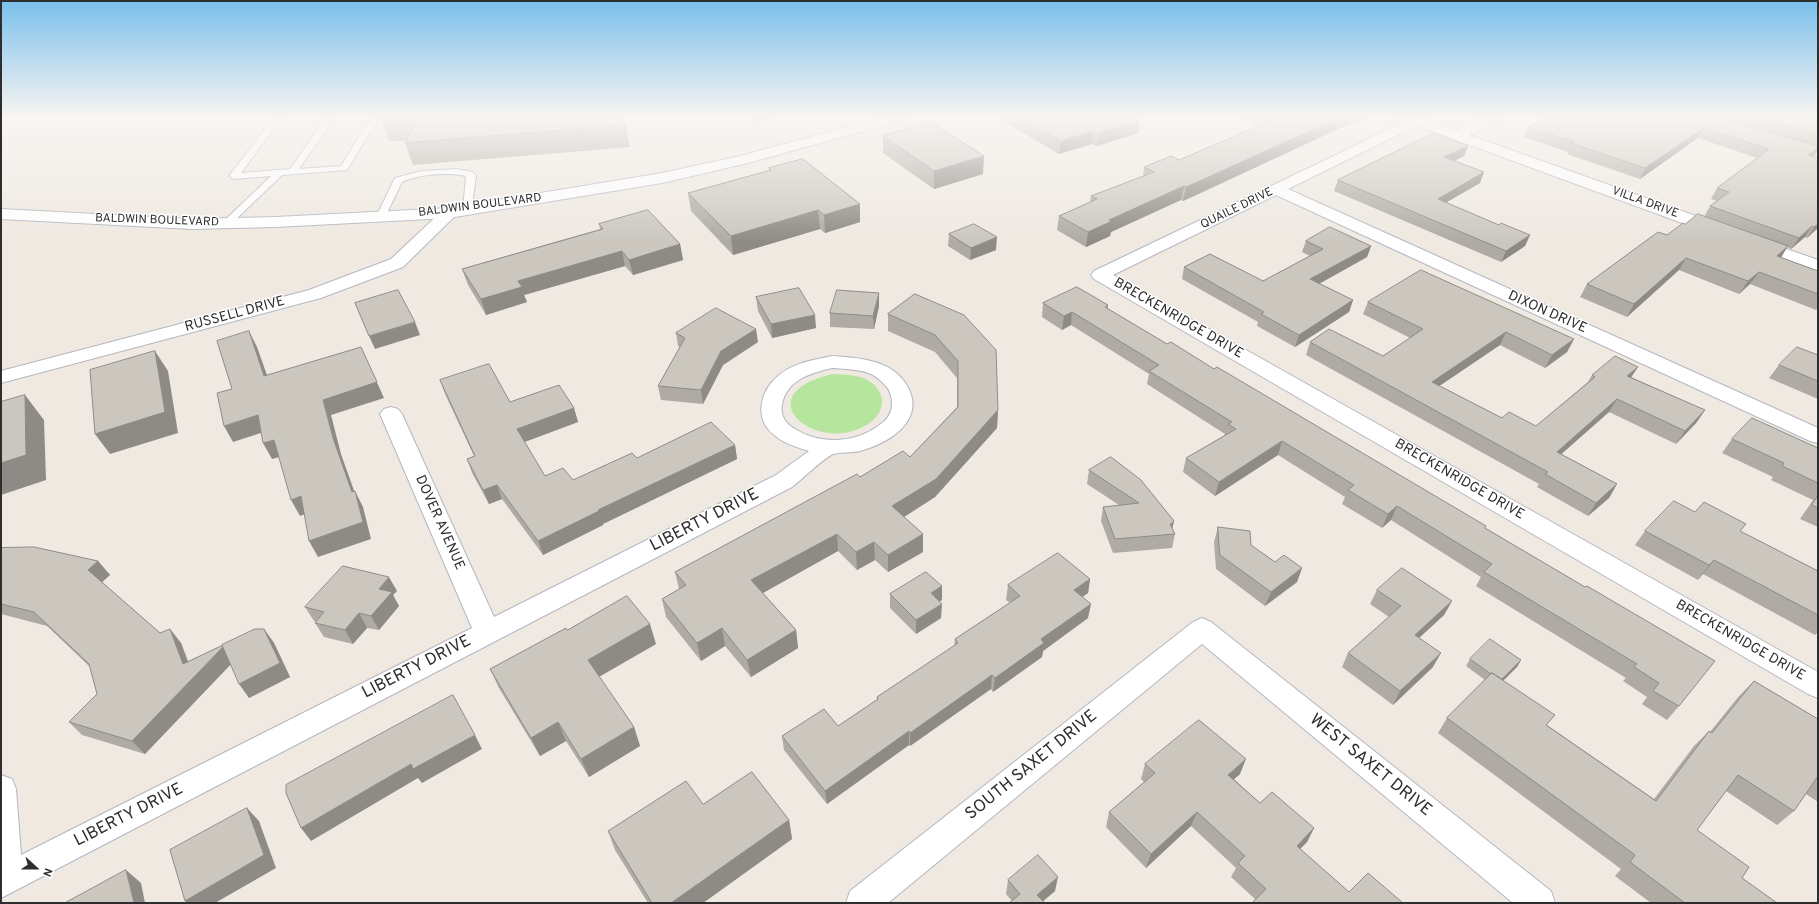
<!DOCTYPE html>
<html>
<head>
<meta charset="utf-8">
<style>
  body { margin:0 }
  #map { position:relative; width:1819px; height:904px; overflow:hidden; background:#efe9e1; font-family:Overpass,sans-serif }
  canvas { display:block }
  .frame { position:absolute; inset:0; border:2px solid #2e2e2e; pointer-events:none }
  .north { position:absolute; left:16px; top:848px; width:40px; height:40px; -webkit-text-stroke:3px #fff; paint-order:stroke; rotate:111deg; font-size:11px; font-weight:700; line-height:16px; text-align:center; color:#2e2e2e }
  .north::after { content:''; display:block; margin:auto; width:14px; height:18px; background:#2e2e2e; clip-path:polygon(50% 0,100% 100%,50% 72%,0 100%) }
</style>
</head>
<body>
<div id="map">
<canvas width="1819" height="904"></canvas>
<div class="frame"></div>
<div class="north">N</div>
</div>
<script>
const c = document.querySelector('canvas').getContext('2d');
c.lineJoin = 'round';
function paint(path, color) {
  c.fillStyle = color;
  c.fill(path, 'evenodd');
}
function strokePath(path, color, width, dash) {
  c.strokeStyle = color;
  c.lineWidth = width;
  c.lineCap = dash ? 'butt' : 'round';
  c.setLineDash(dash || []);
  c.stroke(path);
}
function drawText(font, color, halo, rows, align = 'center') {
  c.font = font + ' Overpass,sans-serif';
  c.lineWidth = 3;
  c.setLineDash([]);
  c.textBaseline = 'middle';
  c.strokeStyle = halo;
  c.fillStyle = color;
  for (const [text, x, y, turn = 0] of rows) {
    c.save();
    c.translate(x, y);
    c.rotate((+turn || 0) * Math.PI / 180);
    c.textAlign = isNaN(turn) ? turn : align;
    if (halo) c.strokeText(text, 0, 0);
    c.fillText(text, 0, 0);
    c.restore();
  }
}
const green = new Path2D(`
  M833,374C845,375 858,374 869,381C887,392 886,413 868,424C817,457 743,394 833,374Z`);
const service = new Path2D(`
  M275,116H283L241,173L290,169L327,116H335L299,169L341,166L372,116H380L347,170L282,175L230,225H224L222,223L224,221L271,176L234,179L229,176Z
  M456,169L473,172L476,176L471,212H465L463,210L466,176C447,172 420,174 402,182L384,219H378L376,217L395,178L422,171Z`);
const minor = new Path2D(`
  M1417,116L1422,117L1424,120L1422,123L1288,189L1818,428V443L1810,441L1276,195L1113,275L1818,672V698L1808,694L1094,279L1091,275L1094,271Z
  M1486,116H1503L1501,119L1463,138H1453L1451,135L1453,132Z
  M449,208L455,210L457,213L455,216L403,267L321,298L1,383V371L309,290L391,259L443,210Z
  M832,356C858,358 890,359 906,384C928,419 890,443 860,451C852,453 839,452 833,454C824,458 801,480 792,487L1,898V775L12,779L16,789L21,855L472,628L380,414L384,409L391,407L398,409L402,414L494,617L776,475L809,451C796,447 783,443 773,434C754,418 760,391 778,376C792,363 814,360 832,356ZM832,368C845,369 859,369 871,374C876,376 881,381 885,385C890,390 892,397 892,404C892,414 886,421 878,426C855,443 820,445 795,429C786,424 780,416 782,405C786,380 811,373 832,368Z
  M1202,618L1211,622L1551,891L1555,903H1513L1202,644L888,903H846L850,891L1193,622Z`);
const tertiary = new Path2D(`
  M1397,116H1416L1724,226L1726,230L1724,234L1718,235L1712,234L1399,119Z
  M1755,238L1818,260V271L1749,247L1747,243L1749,239Z`);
const secondary = new Path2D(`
  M887,116H909L907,119L748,163L662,183L449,218L276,227L192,229L1,219V209L192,219L276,217L449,208L662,173L740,156Z`);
const wall = new Path2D(`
  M383,116L626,125L630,147L413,165L405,143L406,141H389L381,119Z
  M749,116H778L756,121Z
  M1001,116H1137L1134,117L1138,133L1097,146L1092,144L1059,154L1001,120Z
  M1237,116H1370L1338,129L1201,193L1183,201L1181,200L1111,232L1110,236L1086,247L1057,230L1059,216L1090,202L1091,196L1143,176L1144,167L1179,160L1258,126Z
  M1714,116H1818V150L1814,157L1818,158V228L1807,238L1805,237L1791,249L1787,247L1781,258L1818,271V308L1816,310L1750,284L1739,294L1679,270L1627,317L1580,297L1587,284L1685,224L1704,217L1710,206L1717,201L1711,199L1717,188L1757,158L1698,138L1640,179L1567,154L1568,152L1524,137L1529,127Z
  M883,136L983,174L934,189L883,153Z
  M1468,146L1464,156L1454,161L1484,172L1480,183L1446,202L1499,225L1530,235L1525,246L1501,262L1334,191L1338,180Z
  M769,168L860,204V222L825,233L820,229L733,255L691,211L688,193L769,171Z
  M599,224L680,244L683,260L633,275L625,266L524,295L527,302L486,315L468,285L462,269L600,229Z
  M949,234L996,250L970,260L948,246Z
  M1306,241L1371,246L1367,257L1319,284L1353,300L1349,312L1295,347L1257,326L1258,322L1182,279L1184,267L1263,281L1310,256L1302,252Z
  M915,294L998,410L997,428L935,497L904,517L923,534V552L888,572L875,560L857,570L838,551L763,593L796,630L798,648L751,677L725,646L701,661L666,617L662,599L679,589L675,572L860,477L910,457L957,407V378L935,352L888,331V314Z
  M756,297L816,328L772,338L758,311Z
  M1368,302L1574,339L1567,352L1545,368L1500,345L1439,386L1502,418L1536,426L1588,382L1592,375L1638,367L1631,377L1705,410L1696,423L1676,444L1609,412L1561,454L1617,484L1609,498L1588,516L1537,487L1539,484L1306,355L1310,342L1383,356L1410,338L1363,314Z
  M1043,303L1108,305V309L1167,344L1214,369L1585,587L1679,706L1667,720L1642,704L1647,697L1623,681L1626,678L1476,586L1481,577L1391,520L1382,528L1342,504L1345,497L1278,455L1215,496L1183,472L1186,458L1224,436L1225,434L1147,384L1149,374L1071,325L1062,330L1042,317Z
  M879,306L874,329L830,327V313Z
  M676,333L758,342L723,365L703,404L661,400L658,386L680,347L678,346Z
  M1818,355V399L1769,378L1779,365Z
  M440,380L510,402L574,408L578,422L524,442L545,476L573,480L637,458L735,445L737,459L603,524V525L543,555L502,499L489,504L472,473L467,459L474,456L445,394Z
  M1732,439L1818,448V527L1800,519L1813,500L1771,480L1773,477L1722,453Z
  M1089,470L1174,521L1172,529L1175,534L1172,548L1113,553L1101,521L1103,507L1119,505L1087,484Z
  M1695,512L1746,524L1740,531L1818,571V632L1815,635L1703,574L1698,580L1635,545L1645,531Z
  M1218,527L1251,545L1275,562L1302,568L1297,582L1265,606L1216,569L1214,542Z
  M1,548L98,561L110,575L102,582L160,633L170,629L181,643L188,662L221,646L225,650L264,629L274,643L290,677L249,698L231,664L145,754L82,735L69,722L97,694L90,667L47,626L1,614Z
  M1090,579L1088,593L1082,597L1088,618L1043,651L1042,657L993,692L991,689L910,746L909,745L827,804L784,750L782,736L838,726L877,700V697L954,646L955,639L1010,603L1006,600L1008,585Z
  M942,586V600L939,601L941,618L916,634L890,608V594Z
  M1377,590L1452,601L1444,615L1419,638L1433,667L1393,705L1342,667L1348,653L1389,617L1370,604Z
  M397,591L393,595L399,606L379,630L367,628L353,644L324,637L315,623L316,622L314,621L305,607Z
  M567,630L656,644L599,677L634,727L640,746L589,777L566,741L540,756L499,688L490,669Z
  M1470,659L1521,660L1517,667L1503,680L1547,725L1654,799L1694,746L1709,731L1710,732L1739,696L1754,681L1818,719V802L1806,794L1794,811L1777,825L1726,791L1697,830L1742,878L1777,903H1651L1615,876L1621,869L1438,733L1447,718L1485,680L1466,666Z
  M1145,764L1240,774L1234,779L1260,803L1314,828L1307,842L1300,849L1349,892L1403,903L1255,899L1231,877L1236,868L1191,826L1146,868L1106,827L1109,812L1144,782L1141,779Z
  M703,804L789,820L792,839L703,903H648L615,850L608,831Z
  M1008,880L1055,891L1043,901H1012L1006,894Z`);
const shadedWall = new Path2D(`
  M756,116H778L756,121Z
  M1343,116H1370L1338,129L1183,201L1186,187Z
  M1140,120L1138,133L1097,146L1099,133Z
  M1704,128L1698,138L1640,179L1645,168Z
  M1093,131L1092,144L1059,154L1061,141Z
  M1468,146L1464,156L1440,168L1444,157Z
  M1818,148V150L1813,157L1808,155Z
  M984,156L983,174L934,189V171Z
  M1484,172L1480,183L1433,210L1438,199Z
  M1184,186L1181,200L1111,232L1110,236L1086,247L1088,232L1109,220Z
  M860,204V222L825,233L824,215Z
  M818,210L820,229L733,255L731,236Z
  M1818,224V228L1807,238L1814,227Z
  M1812,226L1805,237L1791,249L1799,238Z
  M1530,235L1525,246L1501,262L1506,251Z
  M997,237L996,250L970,260L971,248Z
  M680,244L683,260L633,275L629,260Z
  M1371,246L1367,257L1306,291L1310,279Z
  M1788,246L1780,259L1777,256Z
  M622,251L625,266L524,295L527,302L486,315L481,299L518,281Z
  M1686,258L1679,270L1627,317L1634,304Z
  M1759,272L1750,284L1739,294L1748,281Z
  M879,293V306L874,329L873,316Z
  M1353,300L1349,312L1295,347L1299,335Z
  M1072,312L1071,325L1062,330L1064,316Z
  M815,315L816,328L772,338L771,324Z
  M415,322L420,335L375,349L369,336Z
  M756,329L758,342L723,365L703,404L701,390L721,351Z
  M249,331L257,347L273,392L264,376Z
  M1506,332L1500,345L1426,395L1432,382Z
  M1574,339L1567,352L1545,368L1552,355Z
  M361,347L384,398L331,415L341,454L357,499L355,491L363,507L371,539L318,557L309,541L333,438L323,400Z
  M155,351L168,371L178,433L110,454L95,434Z
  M1638,367L1630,379L1627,376Z
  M25,395L44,420L46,480L1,495V463Z
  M1617,399L1609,412L1549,465L1557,452Z
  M574,408L578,422L522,443L517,429Z
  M998,410L997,428L935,497L893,524L892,506Z
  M1705,410L1696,423L1676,444L1685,431Z
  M258,415L267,431L233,442L224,426Z
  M274,440L283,456L272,459L263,443Z
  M1282,441L1278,455L1215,496L1219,482Z
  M735,445L737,459L603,524V525L543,555L538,541L598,510Z
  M1617,484L1609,498L1588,516L1596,503Z
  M497,485L502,499L489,504L483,490Z
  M301,496L310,512L300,516L291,500Z
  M1397,506L1391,520L1382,528L1388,514Z
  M1174,521L1171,534H1169L1171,524Z
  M837,534L838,551L754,598L751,580Z
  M923,534V552L888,572V555Z
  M874,542L875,560L857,570L856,552Z
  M1714,560L1703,574L1698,580L1709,565Z
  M98,561L110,575L100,584L88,570Z
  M1302,568L1297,582L1265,606L1271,592Z
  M389,577L397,591L393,595L399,606L379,630L371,616L379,589Z
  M1090,579L1088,593L1072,604L1074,590Z
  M942,586V600L930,607L931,593Z
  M1452,601L1444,615L1407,649L1415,635Z
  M942,604L941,618L916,634V620Z
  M1091,604L1088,618L1043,651L1042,657L993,692L995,678L1041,639Z
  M359,613L367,628L353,644L345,630Z
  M650,624L656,644L595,679L588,660Z
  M722,628L725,646L701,661L697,643Z
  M170,629L181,643L194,677L223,647L233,662L145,754L132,741L183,664Z
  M264,629L274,643L290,677L249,698L239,684Z
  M796,630L798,648L751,677L747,660Z
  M1441,653L1433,667L1393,705L1400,691Z
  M1521,660L1517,667L1496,688L1501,680Z
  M992,675L991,689L910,746V733Z
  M558,722L566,741L540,756L531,738Z
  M634,727L640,746L589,777L581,759Z
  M909,731V745L827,804L825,791Z
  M475,735L482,749L422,783L418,778L311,841L301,828L411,764Z
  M1246,759L1240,774L1222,790L1228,775Z
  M247,808L259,821L276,868L215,903H187L185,901Z
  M1197,812L1191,826L1146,868L1151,854Z
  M789,820L792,839L703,903H671Z
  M1314,828L1307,842L1289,860L1297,846Z
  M126,870L141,883L145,903H134Z
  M1058,877L1055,891L1041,903L1037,895Z`);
const building = new Path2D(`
  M383,116H619L626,125L405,143L417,119H381Z
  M1017,116H1132L1140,120L1099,133L1093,131L1061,141Z
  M1269,116H1343L1204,179L1186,187L1184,186L1109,220L1112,221L1088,232L1059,216L1097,199L1091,196L1154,172L1144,167L1171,156L1179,160L1275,119Z
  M1549,116H1714L1818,146V148L1808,155L1818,158V224L1814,227L1812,226L1799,238L1710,206L1729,192L1717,188L1769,149L1704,128L1645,168L1571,143L1574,142L1529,127Z
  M1754,116H1818V134Z
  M931,122L984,156L934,171L883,136Z
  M1434,133L1468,146L1444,157L1484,172L1438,199L1499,225L1501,223L1530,235L1506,251L1338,180Z
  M803,159L860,204L824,215L818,210L731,236L688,193L771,170L769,168Z
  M648,210L680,244L629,260L622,251L518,281L522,287L481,299L462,269L603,229L599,224Z
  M1698,214L1788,246L1777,256L1818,271V294L1759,272L1748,281L1686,258L1634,304L1587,284L1658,232L1667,235L1683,223L1685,224Z
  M974,224L997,237L971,248L949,234Z
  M1330,227L1371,246L1310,279L1353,300L1299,335L1261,314L1264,312L1184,267L1210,254L1263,281L1323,249L1306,241Z
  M1421,270L1574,339L1552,355L1506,332L1432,382L1502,418L1509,412L1536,426L1595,377L1592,375L1615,356L1638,367L1627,376L1705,410L1685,431L1617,399L1557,452L1617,484L1596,503L1545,474L1548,472L1310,342L1329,329L1383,356L1423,329L1368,302Z
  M1077,287L1108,305L1105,307L1167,344L1171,342L1214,369L1217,367L1486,526L1485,528L1585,587L1587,586L1715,661L1679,706L1653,691L1659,683L1634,667L1637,664L1484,572L1492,564L1397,506L1388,514L1348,490L1354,485L1282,441L1219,482L1186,458L1236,429L1228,424L1232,422L1149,371L1159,365L1072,312L1064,316L1043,303Z
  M799,288L815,315L771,324L756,297Z
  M398,290L415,322L369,336L355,303Z
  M837,290L879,293L873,316L830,313Z
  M915,294L964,315L996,350L998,410L936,479L892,506L923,534L888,555L874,542L856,552L837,534L751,580L796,630L747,660L722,628L697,643L662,599L686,585L675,572L857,474L860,477L903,451L910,457L958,407V361L935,335L888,314Z
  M716,308L756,329L721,351L701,390L658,386L685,338L676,333Z
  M249,331L264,376L361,347L377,382L323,400L333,438L352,492L355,491L363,522L309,541L301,496L291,500L274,440L263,443L258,415L224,426L217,393L232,389L217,341Z
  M1797,347L1818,355V381L1779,365Z
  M155,351L165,412L95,434L90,370Z
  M489,364L510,402L559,385L574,408L517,429L545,476L563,468L573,480L632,453L637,458L711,422L735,445L598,510L599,511L538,541L497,485L483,490L467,459L475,456L440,380Z
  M25,395L26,455L1,463V402Z
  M1752,418L1818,448V483L1782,466L1784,463L1732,439Z
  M1111,457L1141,480L1174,521L1171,524H1170L1175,534L1115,539L1103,507L1139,503L1089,470Z
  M1818,496V508L1812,505Z
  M1674,501L1695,512L1704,502L1746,524L1740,531L1818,571V615L1714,560L1709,565L1645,531Z
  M1218,527L1250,531L1251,545L1275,562L1284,555L1302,568L1271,592L1220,555Z
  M34,547L98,561L88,570L160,633L170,629L183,664L221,646L223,647L132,741L69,722L97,694L89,664L34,612L1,604V548Z
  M1058,553L1090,579L1074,590L1091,604L1041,639L1044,643L995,678L992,675L910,733L909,731L825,791L782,736L824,709L838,726L878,699L877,697L958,643L955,639L1020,596L1008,585Z
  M343,566L389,577L379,589L392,592L371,616L359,613L345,630L315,623L324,612L305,607Z
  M1402,568L1452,601L1415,635L1441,653L1400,691L1348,653L1401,606L1377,590Z
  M926,572L942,586L931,593L942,604L916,620L890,594Z
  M627,596L650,624L588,660L634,727L581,759L558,722L531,738L490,669L566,628L567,630Z
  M255,629H264L280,663L239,684L222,645Z
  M1490,639L1521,660L1502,679L1492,673L1491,674L1470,659Z
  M1492,673L1555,715L1546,725L1656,801L1709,731L1712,733L1754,681L1818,719V776L1794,811L1738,775L1697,830L1749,867L1742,878L1777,903H1685L1630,862L1635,855L1447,718Z
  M453,695L475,735L413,769L411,764L301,828L286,793V785Z
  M1199,720L1246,759L1228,775L1260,803L1272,792L1314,828L1297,846L1349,892L1368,873L1403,903H1252L1266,889L1238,863L1245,856L1197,812L1151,854L1109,812L1155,773L1145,764Z
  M752,772L789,820L671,903H652L608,831L686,781L703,804Z
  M247,808L264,855L185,901L170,850Z
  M1038,855L1058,877L1037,895L1045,903H1009L1020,894L1008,880Z
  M126,870L134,903H65Z`);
const farStreetnames = [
  ["VILLA DRIVE",1645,203,20],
  ["BALDWIN BOULEVARD",480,206,-7],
  ["QUAILE DRIVE",1237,209,-26],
  ["BALDWIN BOULEVARD",157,221,2]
];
const streetNames = [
  ["DIXON DRIVE",1547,313,24],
  ["RUSSELL DRIVE",235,315,-15],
  ["BRECKENRIDGE DRIVE",1178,319,30],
  ["BRECKENRIDGE DRIVE",1459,480,30],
  ["DOVER AVENUE",439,523,66],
  ["BRECKENRIDGE DRIVE",1740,641,30]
];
const nearStreetnames = [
  ["LIBERTY DRIVE",705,521,-27],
  ["LIBERTY DRIVE",417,668,-27],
  ["SOUTH SAXET DRIVE",1032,766,-39],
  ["WEST SAXET DRIVE",1370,766,39],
  ["LIBERTY DRIVE",129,816,-27]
];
paint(green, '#b6e59e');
strokePath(service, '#b4b7c1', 2);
strokePath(minor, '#b4b7c1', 2);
strokePath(tertiary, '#b4b7c1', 2);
strokePath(secondary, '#b4b7c1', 2);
paint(service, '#fff');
paint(minor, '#fff');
paint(tertiary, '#fff');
paint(secondary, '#fff');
paint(wall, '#afaba4');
paint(shadedWall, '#8e8b86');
paint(building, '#cbc7bf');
strokePath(building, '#8e8b86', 1);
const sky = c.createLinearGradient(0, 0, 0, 242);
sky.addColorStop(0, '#7abfeb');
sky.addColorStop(0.48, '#f8f5f2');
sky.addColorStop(1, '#f8f5f200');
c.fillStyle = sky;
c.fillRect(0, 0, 1819, 242);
drawText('12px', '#2e2e2e', '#fff', farStreetnames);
drawText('14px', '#2e2e2e', '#fff', streetNames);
drawText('17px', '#2e2e2e', '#fff', nearStreetnames);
</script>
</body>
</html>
